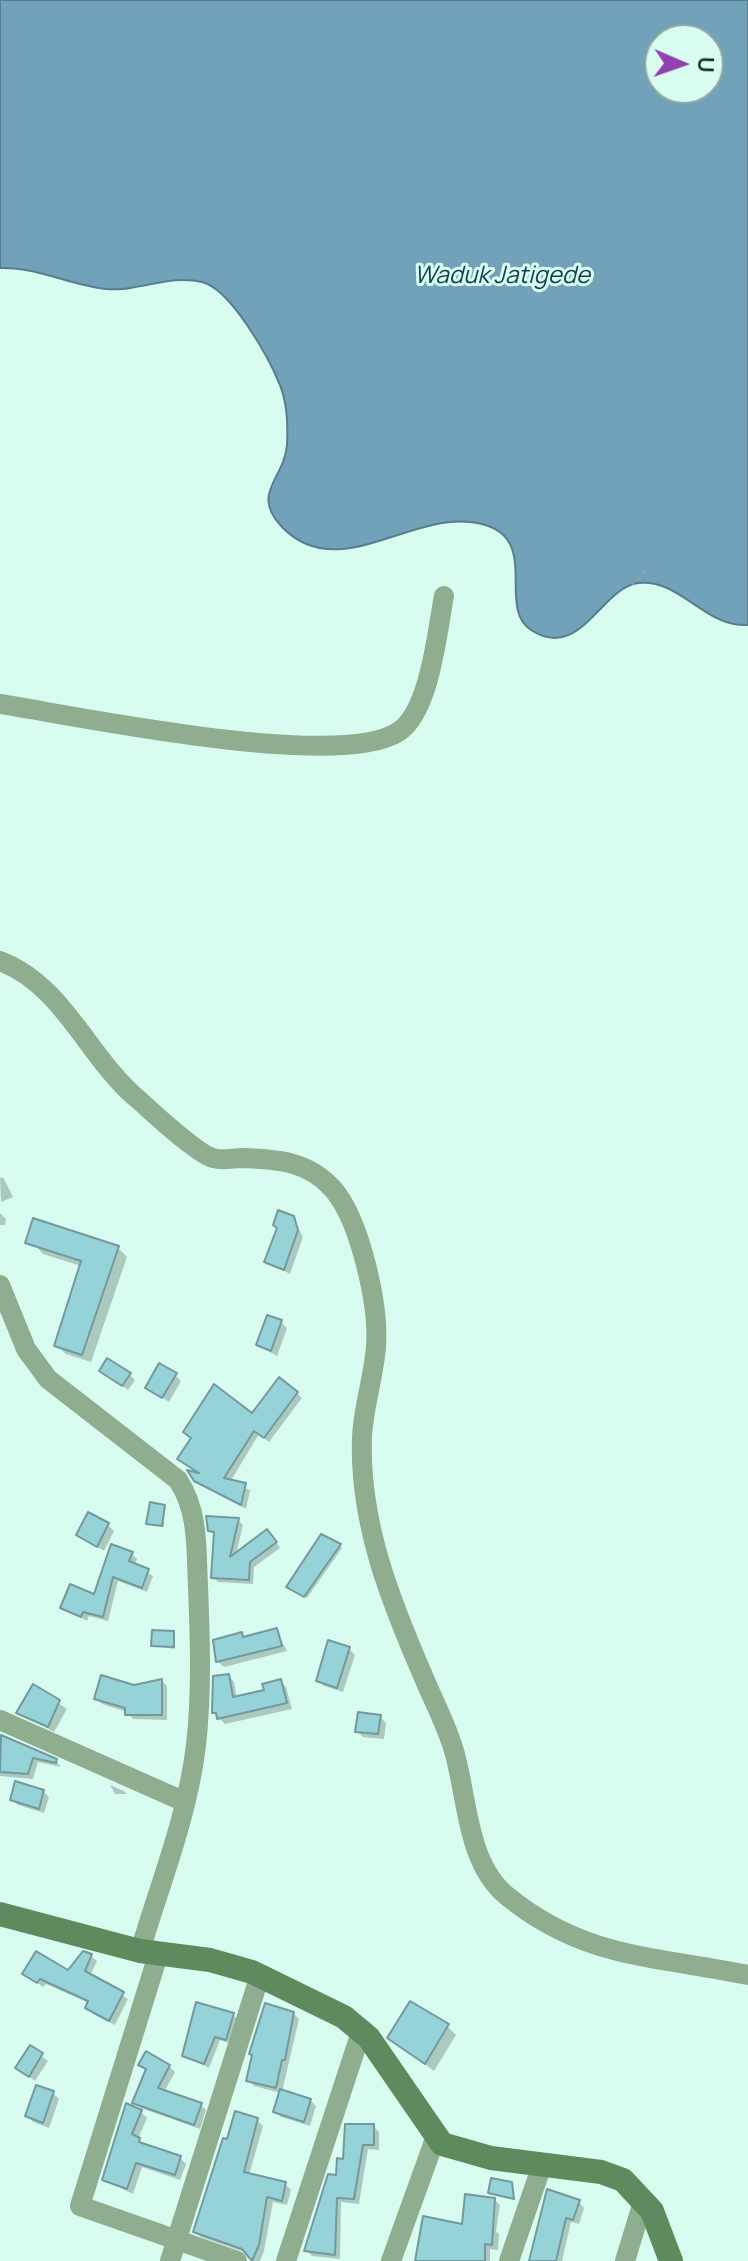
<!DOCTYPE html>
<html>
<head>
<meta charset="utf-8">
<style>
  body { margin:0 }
  #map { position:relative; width:748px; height:2261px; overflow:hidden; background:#d8fcf0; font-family:Manrope,sans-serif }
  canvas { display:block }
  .north { position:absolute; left:644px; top:24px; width:80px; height:80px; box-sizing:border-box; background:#d8fcf0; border:2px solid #8da8a0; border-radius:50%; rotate:92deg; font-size:22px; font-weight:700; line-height:32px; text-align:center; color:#1d2b27 }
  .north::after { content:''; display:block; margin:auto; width:28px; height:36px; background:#9341af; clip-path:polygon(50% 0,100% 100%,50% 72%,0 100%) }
</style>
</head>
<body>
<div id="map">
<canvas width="748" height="2261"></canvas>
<div class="north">U</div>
</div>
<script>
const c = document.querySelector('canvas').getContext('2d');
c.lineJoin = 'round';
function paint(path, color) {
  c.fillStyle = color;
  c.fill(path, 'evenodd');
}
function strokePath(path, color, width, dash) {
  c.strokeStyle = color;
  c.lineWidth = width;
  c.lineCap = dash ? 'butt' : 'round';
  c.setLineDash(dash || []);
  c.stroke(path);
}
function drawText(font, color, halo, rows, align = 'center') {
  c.font = font + ' Manrope,sans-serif';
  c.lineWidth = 6;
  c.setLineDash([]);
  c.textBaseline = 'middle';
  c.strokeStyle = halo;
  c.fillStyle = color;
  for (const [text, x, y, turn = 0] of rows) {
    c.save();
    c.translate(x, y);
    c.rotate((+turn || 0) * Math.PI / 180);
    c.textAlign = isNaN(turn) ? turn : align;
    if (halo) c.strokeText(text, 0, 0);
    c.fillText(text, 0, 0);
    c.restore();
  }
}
const water = new Path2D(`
  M0,0H748V625C705,628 680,578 638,583C601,588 580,662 531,630C494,606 547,530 470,522C407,515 336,583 282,527C250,493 284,480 287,445C288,427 287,402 280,385C269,358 231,289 202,282C170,274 138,292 106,289C69,285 38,267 0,268ZM660,40H708V88H660Z`);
const shadow = new Path2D(`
  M3,1177L13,1197L1,1202L0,1178Z
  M0,1213L6,1219L5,1225H0Z
  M293,1218L303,1237L290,1274L267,1262L279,1228Z
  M34,1244L118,1248L127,1257L91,1362L66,1354L56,1345L81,1266L43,1254Z
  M281,1322L287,1328L277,1356L258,1345Z
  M129,1374L135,1380L128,1390L107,1376Z
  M175,1375L181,1381L169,1402L148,1387Z
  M297,1393L302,1398L269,1442L259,1434L230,1482L250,1490L246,1509L195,1480L203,1476L253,1415Z
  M164,1507V1527L151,1525L149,1523Z
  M238,1520L243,1525L236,1555L272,1537L280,1548L254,1567L253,1584L218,1582L213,1577L216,1536L210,1530Z
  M108,1525L114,1531L104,1551L78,1535Z
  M340,1546L342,1548L307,1598L291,1589Z
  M132,1554L137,1559L135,1565L153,1576L147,1592L118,1581L108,1621L89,1616L87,1621L62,1608L95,1597Z
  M276,1630L287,1651L224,1667L218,1662L215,1641L242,1634L246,1639Z
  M173,1633L175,1649L153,1646Z
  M349,1649L355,1655L343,1692L324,1686L318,1680Z
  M229,1676L234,1682L237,1698L266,1692L280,1681L286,1687L292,1709L225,1724L214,1713Z
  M162,1681L167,1686V1720L133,1719L127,1712L102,1704L96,1698Z
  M34,1686L67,1709L54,1732L18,1712Z
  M380,1717L386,1723L384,1739L363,1737L357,1731Z
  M0,1736L56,1761L61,1767L38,1762L33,1779L0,1776Z
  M110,1785L124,1791L127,1794H115Z
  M43,1791L49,1797L44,1813L18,1805L12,1800Z
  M91,1956L97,1961L90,1976L128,1999L115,2025L93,2014L87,2008L89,2003L46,1984L43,1987L24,1973H68Z
  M293,2013L299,2019L282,2092L310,2100L316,2106L310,2126L281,2117L275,2112L281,2093L254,2086L248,2080Z
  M233,2015L238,2020L231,2044L220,2040L209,2068L184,2055Z
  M447,2026L456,2035L434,2071L390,2038Z
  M31,2048L48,2061L35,2081L18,2068Z
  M141,2065L169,2066L175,2072L164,2092L201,2105L206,2110L200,2129L141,2108L135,2103L147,2071Z
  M53,2093L59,2099L49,2128L33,2122L27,2116Z
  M141,2112L147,2118L138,2139L146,2147L180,2158L186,2164L180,2180L142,2167L133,2194L104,2180Z
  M257,2120L263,2126L249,2175L285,2184L291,2190L287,2205L273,2202L264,2251L260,2261H253L247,2253L201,2237L195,2231L228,2142Z
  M373,2126L379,2132V2150L368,2149L359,2204L341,2202L340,2259L312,2256L306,2250L345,2161Z
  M494,2199L500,2205L496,2231L499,2234L498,2250L490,2249V2261H416Z
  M579,2202L584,2208L579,2224L571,2222L562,2261H529Z`);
const building = new Path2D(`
  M278,1210L294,1216L298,1230L284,1270L264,1262L277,1228L273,1225Z
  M33,1218L119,1246L82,1355L54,1346L81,1261L25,1243Z
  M267,1315L282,1320L271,1351L256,1345Z
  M107,1358L131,1373L122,1386L99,1371Z
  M159,1363L177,1373L162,1398L145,1388Z
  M279,1377L298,1392L264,1438L254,1431L224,1478L246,1483L241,1505L194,1481L187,1470L199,1473L177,1459L191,1438L183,1432L214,1384L252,1413Z
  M150,1502L165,1505L162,1526L146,1524Z
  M88,1512L109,1523L97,1547L76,1535Z
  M206,1516L239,1518L230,1557L267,1529L277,1542L250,1562L249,1580L211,1578L214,1532L208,1531Z
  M321,1534L341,1544L304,1597L286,1587Z
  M111,1544L133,1552L129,1561L149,1569L142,1588L113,1577L103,1617L83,1612L81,1617L60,1608L70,1584L94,1594Z
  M277,1628L282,1646L216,1662L213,1640L242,1632L243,1637Z
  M152,1630L174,1631V1647L151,1646Z
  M328,1640L350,1647L337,1688L316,1681Z
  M229,1674L233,1697L264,1690L262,1684L281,1679L287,1703L217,1719L216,1713H212L213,1676Z
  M101,1675L134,1685L162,1679V1715H125V1708L94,1699Z
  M33,1684L60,1700L48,1727L16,1713Z
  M358,1712L381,1715L378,1734L355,1732Z
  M1,1735L57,1759L56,1763L33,1758L28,1774L0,1772Z
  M15,1781L44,1790L39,1809L10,1800Z
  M36,1951L68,1970L83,1951L92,1954L85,1971L124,1992L109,2021L85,2008L88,2001L40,1979L37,1983L22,1974Z
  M410,2001L449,2024L425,2064L387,2038Z
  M196,2002L234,2013L226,2040L215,2037L204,2064L182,2056Z
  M265,2003L294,2012L285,2060H282L276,2088L246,2081L252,2055L249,2054Z
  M30,2045L43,2053L29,2077L15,2068Z
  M146,2051L170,2065L158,2088L202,2103L194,2125L132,2103L146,2069L138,2065Z
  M36,2085L54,2091L43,2123L25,2116Z
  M280,2089L311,2099L304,2122L273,2112Z
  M126,2103L142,2110L132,2134L140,2138L139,2142L181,2156L175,2175L136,2163L127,2189L102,2180Z
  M235,2111L258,2118L244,2172L286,2182L282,2201L267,2197L259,2245L252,2261L242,2249L193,2232L223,2138L227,2139Z
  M345,2124H374V2145H363L354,2199L337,2198L335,2255L304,2251L328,2174L336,2175L337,2158L343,2159Z
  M491,2178L512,2182L514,2199L488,2193Z
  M547,2189L580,2200L573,2220L566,2218L556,2261H529Z
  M465,2194L495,2198L492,2245L485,2244V2261H415L423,2216L462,2224Z`);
const path = new Path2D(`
  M633,585L647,568`);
const street = new Path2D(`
  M0,704C77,716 338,771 398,732C430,712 437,632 444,596
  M0,961C64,985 89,1060 140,1101C153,1113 199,1155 213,1158C221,1161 233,1158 242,1158C277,1159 308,1161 333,1189C360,1220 379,1305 376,1346C374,1377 363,1407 362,1438C359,1523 391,1602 424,1678C434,1702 447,1726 454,1751C468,1798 466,1862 507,1896C584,1959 656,1956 748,1975
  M0,1285L26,1349L48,1379L178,1480C199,1512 196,1549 198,1586C200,1638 202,1693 196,1745C188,1815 160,1884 140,1951
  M0,1720L185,1802
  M158,1955L80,2206L237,2261
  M170,2261L260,1975
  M286,2261L362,2029
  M391,2261L435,2139
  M509,2261L542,2165
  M625,2261L643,2202`);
const secondary = new Path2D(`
  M0,1914L140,1951L210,1960L252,1972L344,2017L369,2038L442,2144L491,2158L601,2172L623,2180L652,2211L671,2261`);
const waterNames = [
  ["Waduk Jatigede",502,276]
];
paint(water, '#72a2ba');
strokePath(water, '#587e8e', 2);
paint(shadow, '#0003');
paint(building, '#96d3d8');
strokePath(building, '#74999c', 2);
strokePath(path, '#8ea9a0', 3, [2, 6]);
strokePath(street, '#8fad8f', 20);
strokePath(secondary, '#5e8b5e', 24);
drawText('italic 24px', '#153e51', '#d8fcf0', waterNames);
</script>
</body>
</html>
